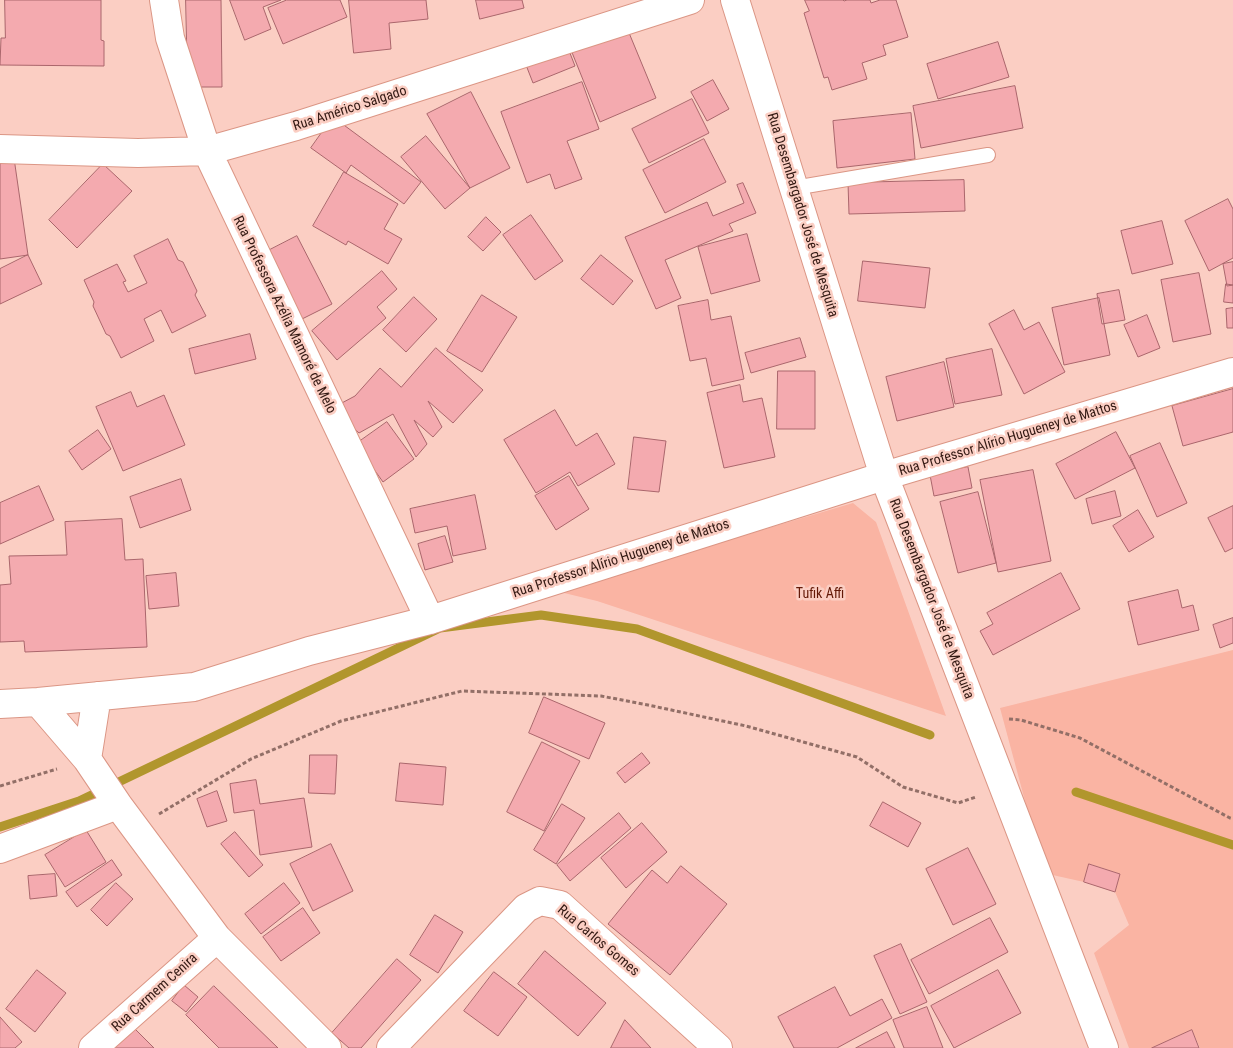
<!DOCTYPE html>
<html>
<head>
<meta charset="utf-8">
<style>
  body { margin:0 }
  canvas { display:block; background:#fbcec3 }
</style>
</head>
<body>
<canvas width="1233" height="1048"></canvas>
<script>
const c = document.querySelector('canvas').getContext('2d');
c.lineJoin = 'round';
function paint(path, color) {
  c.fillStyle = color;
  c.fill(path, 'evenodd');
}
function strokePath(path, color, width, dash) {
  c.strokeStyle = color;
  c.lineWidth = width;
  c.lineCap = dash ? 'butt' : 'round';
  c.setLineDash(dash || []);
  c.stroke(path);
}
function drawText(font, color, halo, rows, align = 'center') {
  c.font = font + ' "Roboto Condensed",sans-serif';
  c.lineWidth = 5;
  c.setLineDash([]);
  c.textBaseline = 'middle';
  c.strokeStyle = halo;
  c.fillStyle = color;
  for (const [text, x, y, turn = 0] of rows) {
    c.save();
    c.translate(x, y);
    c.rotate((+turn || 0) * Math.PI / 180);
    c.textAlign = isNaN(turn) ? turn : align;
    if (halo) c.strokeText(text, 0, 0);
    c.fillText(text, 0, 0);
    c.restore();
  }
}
const green = new Path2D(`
  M853,503L876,522L946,716L597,601L556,591Z
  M1233,650V1048H1200L1192,1030L1152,1048H1129L1094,953L1129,925L1115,892L1120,874L1090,864L1084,882L1048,874L1035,838L1000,708Z`);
const stream = new Path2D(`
  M1076,792L1233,845
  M0,827L79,801L440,628L541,615L637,629L930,735`);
const building = new Path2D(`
  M5,0H101V40L104,41V66L0,65L1,38H5Z
  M186,0H221L222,87H188Z
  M230,0H281L263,7L271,29L245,40Z
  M287,0H340L347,17L283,44L268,8Z
  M349,0H426L428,19L389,23L391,49L354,53Z
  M476,0H522L524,8L480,19Z
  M805,0H843L844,1L847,0H870L871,3L880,0H896L908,37L883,45L886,55L862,63L867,79L832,90L828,77L824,78L804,13L809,11Z
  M627,28L656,98L600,122L571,50Z
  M998,42L1009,77L938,99L927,64Z
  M568,48L575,66L533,83L526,65Z
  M713,80L729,109L707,121L691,92Z
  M582,82L599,129L567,141L582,179L555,189L550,174L527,183L501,112Z
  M1015,86L1023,128L921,148L913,106Z
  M471,92L510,168L470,188L427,114Z
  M692,99L709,133L649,163L632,129Z
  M911,113L915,159L837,168L833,121Z
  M333,117L421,182L404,204L351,165L346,173L311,148Z
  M426,136L470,188L445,209L401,157Z
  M704,139L726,182L665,213L643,170Z
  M14,158L28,255L0,259V160Z
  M103,164L132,191L77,248L49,220Z
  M344,172L398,204L384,229L402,239L388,264L348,241L346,245L313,226Z
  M964,180L965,211L849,214L848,183Z
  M743,183L756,213L729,224L733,231L665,260L681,298L656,309L625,237L707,202L713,216L744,203L737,185Z
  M1228,199L1233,209V258L1209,271L1185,221Z
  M531,215L563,261L535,280L503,235Z
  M486,217L501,232L483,251L468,237Z
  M1162,221L1173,264L1132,274L1121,231Z
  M747,234L760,281L711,294L698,247Z
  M297,236L332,304L294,323L260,255Z
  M168,239L178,260L183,262L197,291L195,295L206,316L172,333L161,310L144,319L154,341L121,358L110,336L106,334L93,306L94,302L84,280L117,264L126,281L123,282L128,292L147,283L134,256Z
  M28,255L42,284L0,304V269Z
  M601,255L633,281L613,305L581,279Z
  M863,261L930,268L925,308L858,301Z
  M1233,262V285L1227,286L1223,264Z
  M382,271L397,289L377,307L386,318L337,360L312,331Z
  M1199,273L1211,334L1173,342L1161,280Z
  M1226,284L1233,285V303L1224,302Z
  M1119,290L1125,320L1102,324L1097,294Z
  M482,295L517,317L482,372L447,351Z
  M414,297L437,319L406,352L383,330Z
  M1099,298L1110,355L1064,365L1052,308Z
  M708,300L711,320L731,316L744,379L712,386L706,358L690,361L678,306Z
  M1233,308V328H1227L1226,309Z
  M1014,310L1024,330L1039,322L1065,372L1024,394L989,324Z
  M1147,315L1160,348L1138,357L1124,325Z
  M250,334L256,359L195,374L189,349Z
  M800,338L806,357L751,373L745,353Z
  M436,348L483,390L453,423L428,401L442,427L433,437L414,420L427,444L416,457L393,414L359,433L349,424L338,405L355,396L380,368L401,387Z
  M992,349L1002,395L955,404L946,359Z
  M944,362L954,407L897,421L886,377Z
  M778,371H815V429H777Z
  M740,385L743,402L762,398L775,457L724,468L707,393Z
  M1233,389V432L1183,446L1172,406Z
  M131,392L137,407L164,395L185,445L123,471L96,407Z
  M555,410L576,446L597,433L615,464L578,486L570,472L536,493L504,440Z
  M387,422L414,459L383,482L356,444Z
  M98,430L111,449L82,470L69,451Z
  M1116,432L1135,468L1075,499L1056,464Z
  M634,437L666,441L659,492L628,489Z
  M1160,443L1187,503L1157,517L1130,456Z
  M968,467L972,488L934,496L930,475Z
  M1033,470L1051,561L998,572L980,480Z
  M569,476L589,509L556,530L535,496Z
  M181,479L191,510L140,528L130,497Z
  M39,486L54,520L0,544V503Z
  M1115,491L1121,516L1092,524L1086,499Z
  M978,492L996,563L958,573L940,502Z
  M475,495L486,549L453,556L447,526L415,533L410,509Z
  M1233,506V548L1225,552L1208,518Z
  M1138,510L1154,537L1129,552L1113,526Z
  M122,519L125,560L143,559L147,647L25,652L24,641L0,642V585L11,584L9,556L67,555L65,522Z
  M445,536L453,562L425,570L418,544Z
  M176,573L179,606L149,609L146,576Z
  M1061,573L1080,609L993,655L980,631L993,624L987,613Z
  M1178,590L1182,608L1193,605L1199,630L1138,645L1128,602Z
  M1233,618V643L1220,648L1213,625Z
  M544,697L605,723L589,759L529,733Z
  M542,742L580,761L544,831L507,812Z
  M642,753L650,763L625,783L617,773Z
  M310,755H337L335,794L309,793Z
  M400,763L446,767L443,805L396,801Z
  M256,780L260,804L304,798L312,847L260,855L254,810L234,813L230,784Z
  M217,791L227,821L207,827L197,799Z
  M883,802L921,823L908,847L870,826Z
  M562,804L585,818L556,864L534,850Z
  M619,813L631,828L570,881L557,865Z
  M642,823L667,852L626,888L601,858Z
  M86,830L106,862L65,887L45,855Z
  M235,832L263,865L249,877L221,844Z
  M331,844L353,891L313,911L290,864Z
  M968,848L996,904L953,925L926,869Z
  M112,860L122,875L77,907L66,892Z
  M1089,864L1120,874L1115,892L1084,882Z
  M681,866L727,904L670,975L608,924L652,870L667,883Z
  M55,874L57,896L30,899L28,876Z
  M116,883L133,899L107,926L91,910Z
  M284,883L300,903L261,934L245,914Z
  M303,908L320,933L281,961L263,937Z
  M435,915L463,932L438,973L410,955Z
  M990,918L1008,952L929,994L911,960Z
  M901,944L927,1002L900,1014L874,956Z
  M545,951L606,1003L578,1036L518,984Z
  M397,959L421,980L361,1048H349L332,1033Z
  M37,970L66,993L35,1032L6,1009Z
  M998,970L1021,1013L954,1048L931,1006Z
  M494,972L527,997L498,1036L464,1011Z
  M184,985L198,997L186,1012L172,1001Z
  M214,986L278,1048H219L186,1015Z
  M835,987L850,1016L882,999L892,1018L837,1048H794L778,1017Z
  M927,1007L943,1048H904L893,1020Z
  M0,1017L22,1042L15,1048H0Z
  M625,1020L651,1048H611Z
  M134,1028L154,1048H114Z
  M1192,1030L1199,1048H1152Z
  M887,1032L895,1048H856Z`);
const path = new Path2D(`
  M1009,719L1021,720L1080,738L1230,818L1233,819
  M0,786L57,769
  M159,814L251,759L341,721L462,691L601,696L648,705L746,726L857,757L903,787L958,803L976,797`);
const service = new Path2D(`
  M794,188L988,155`);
const minor = new Path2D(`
  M164,0L170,38L207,151L430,620
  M735,0L884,476L1104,1048
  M0,149L138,153L207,151L296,126L690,0
  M38,702L87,759L118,805L217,938L327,1048
  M0,704L38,702L194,687L309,651L430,620L884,476L1233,372
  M87,759L97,696
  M0,849L118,805
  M93,1048L217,938
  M391,1048L526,908L540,901L560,905L718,1048`);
const streetNames = [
  ["Rua Américo Salgado",350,109,-18],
  ["Rua Desembargador José de Mesquita",802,215,73],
  ["Rua Professora Azélia Mamoré de Melo",284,315,64],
  ["Rua Professor Alírio Hugueney de Mattos",1008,439,-17],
  ["Rua Professor Alírio Hugueney de Mattos",621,559,-18],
  ["Rua Desembargador José de Mesquita",931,599,69],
  ["Rua Carlos Gomes",598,941,40],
  ["Rua Carmem Cenira",155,993,-42]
];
const parkNames = [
  ["Tufik Affi",820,594]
];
paint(green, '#fab4a3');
strokePath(stream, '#b1962d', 9);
paint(building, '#f4aaaf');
strokePath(building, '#aa666c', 1);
strokePath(service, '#db9685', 16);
strokePath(minor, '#db9685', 30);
strokePath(path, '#926f67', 3, [4, 2.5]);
strokePath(service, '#fff', 14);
strokePath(minor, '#fff', 28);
drawText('14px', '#331913', '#fbcec3', streetNames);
drawText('14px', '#641907', '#fbcec3', parkNames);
</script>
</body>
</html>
